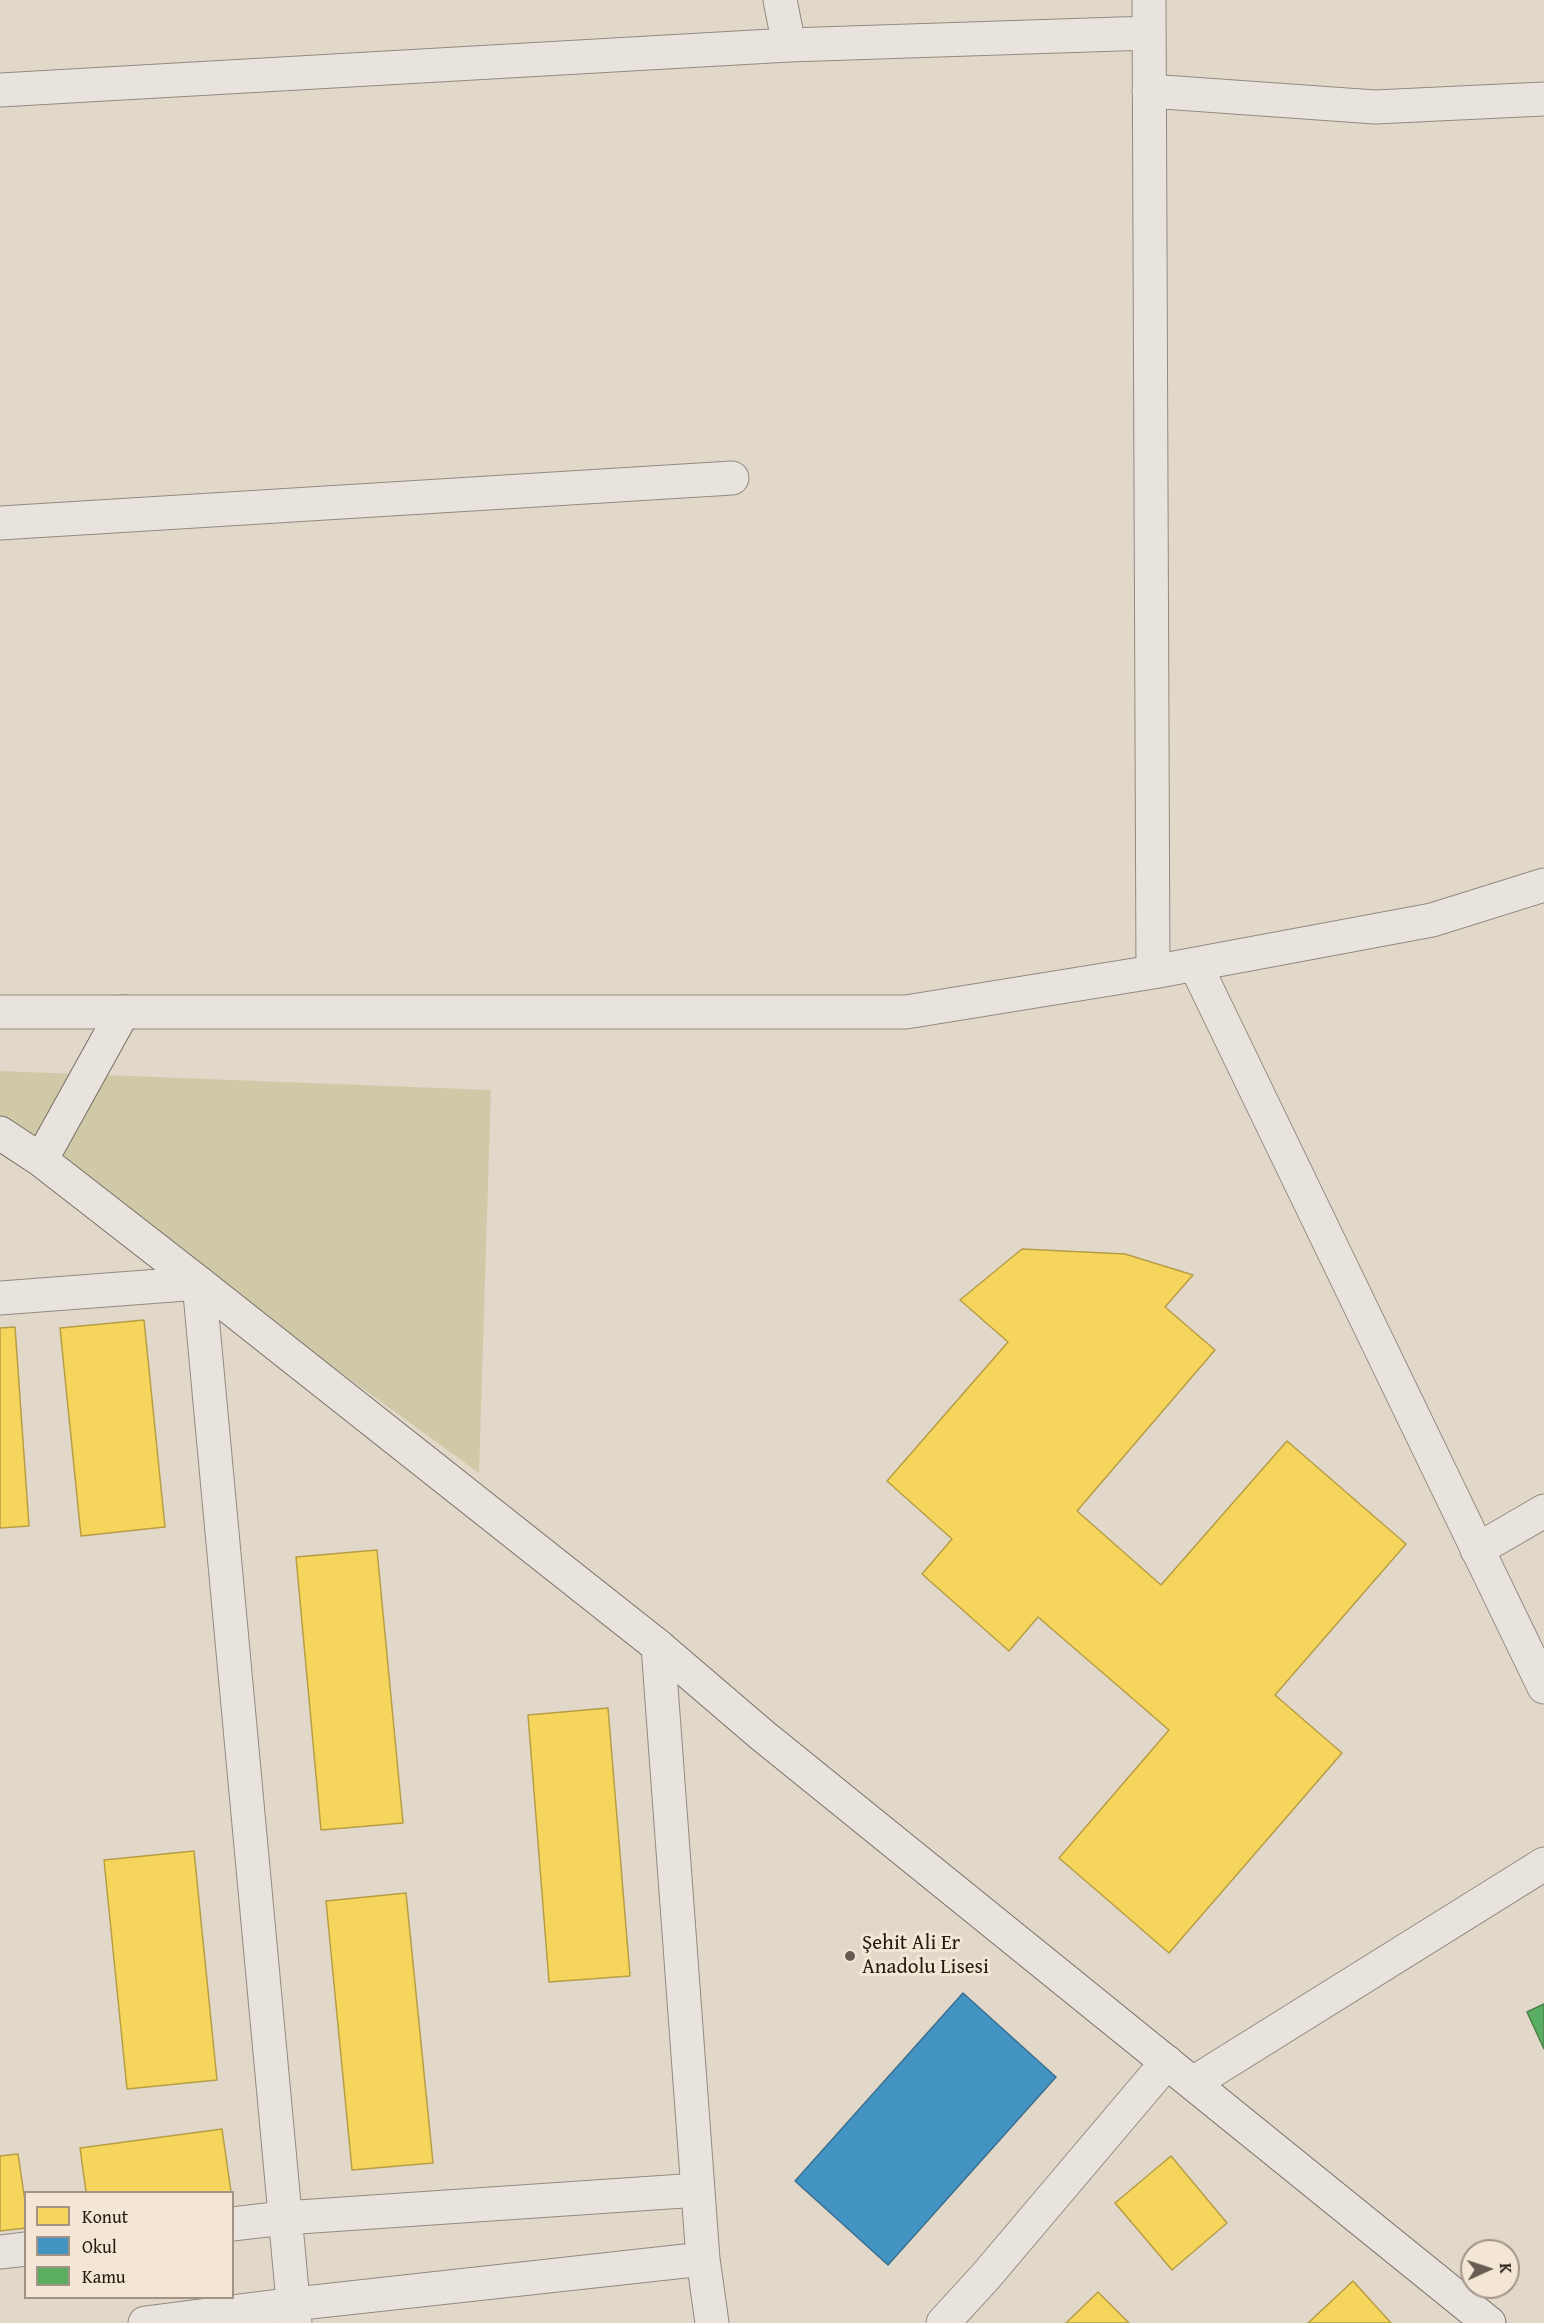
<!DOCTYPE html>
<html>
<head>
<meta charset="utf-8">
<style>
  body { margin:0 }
  #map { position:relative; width:1544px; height:2323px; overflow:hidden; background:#e2d8ca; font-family:"Gentium Book Plus",serif }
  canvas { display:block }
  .legend { position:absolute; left:24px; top:2191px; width:210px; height:108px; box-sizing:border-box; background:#f3e6d5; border:2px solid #a19487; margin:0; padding:8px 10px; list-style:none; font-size:18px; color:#251a11 }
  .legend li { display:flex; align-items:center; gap:12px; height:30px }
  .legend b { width:30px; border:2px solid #a19487 }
  .north { position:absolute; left:1460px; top:2239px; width:60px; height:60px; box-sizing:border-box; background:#f3e6d5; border:2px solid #a19487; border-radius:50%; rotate:87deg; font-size:16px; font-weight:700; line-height:24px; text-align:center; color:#251a11 }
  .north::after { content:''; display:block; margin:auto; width:21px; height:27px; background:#675c52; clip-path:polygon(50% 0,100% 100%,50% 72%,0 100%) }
</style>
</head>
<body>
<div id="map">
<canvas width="1544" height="2323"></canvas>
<ul class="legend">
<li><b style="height:16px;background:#f6d55c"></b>Konut</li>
<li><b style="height:16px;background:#4393c3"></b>Okul</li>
<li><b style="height:16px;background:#5aae61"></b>Kamu</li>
</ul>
<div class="north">K</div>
</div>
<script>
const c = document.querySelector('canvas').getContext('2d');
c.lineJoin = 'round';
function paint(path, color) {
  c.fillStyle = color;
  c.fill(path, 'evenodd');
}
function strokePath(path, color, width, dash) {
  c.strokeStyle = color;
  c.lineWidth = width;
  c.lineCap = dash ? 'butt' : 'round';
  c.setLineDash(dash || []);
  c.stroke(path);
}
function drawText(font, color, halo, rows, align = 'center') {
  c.font = font + ' "Gentium Book Plus",serif';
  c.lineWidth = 6;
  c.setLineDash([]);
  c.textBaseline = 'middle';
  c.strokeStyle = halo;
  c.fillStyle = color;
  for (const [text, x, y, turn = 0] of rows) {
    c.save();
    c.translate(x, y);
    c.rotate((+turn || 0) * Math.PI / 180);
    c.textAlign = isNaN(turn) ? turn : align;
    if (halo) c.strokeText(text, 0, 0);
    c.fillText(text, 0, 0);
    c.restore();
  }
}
const green = new Path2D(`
  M0,1071L491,1090L479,1473L0,1125Z`);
const homes = new Path2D(`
  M1022,1249L1125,1254L1193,1275L1165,1307L1215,1350L1077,1511L1161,1585L1287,1441L1406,1544L1275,1695L1342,1753L1169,1953L1059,1858L1169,1730L1038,1617L1009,1651L922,1574L952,1539L887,1481L1008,1342L960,1300Z
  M144,1320L165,1527L81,1536L60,1328Z
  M15,1327L29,1526L0,1528V1328Z
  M377,1550L403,1823L321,1830L296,1557Z
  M608,1708L630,1976L549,1982L528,1715Z
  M194,1851L217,2080L127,2089L104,1860Z
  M406,1893L433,2163L352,2170L326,1901Z
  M222,2129L231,2192H86L80,2148Z
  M18,2154L26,2208V2228L0,2231V2156Z
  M1171,2156L1227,2223L1172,2270L1115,2203Z
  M1353,2281L1391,2323H1308Z
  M1098,2292L1129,2323H1066Z`);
const schools = new Path2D(`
  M963,1993L1056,2077L888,2265L795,2181Z`);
const public = new Path2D(`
  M1544,2004V2049L1527,2012Z`);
const street = new Path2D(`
  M780,0L789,45
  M1149,0L1153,972
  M0,90L789,45L1149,33
  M1149,91L1375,107L1544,99
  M0,523L732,478
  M1195,964L1544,1687
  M0,1012H906L1153,972L1432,920L1544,885
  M0,1298L199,1283L295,2323
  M1477,1550L1544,1511
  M658,1646L703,2259L712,2323
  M1193,2083L1544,1864
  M232,2224L284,2218L698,2190
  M0,2252L26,2249
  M145,2323L294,2304L703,2259
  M943,2323L986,2276L1167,2062`);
const secondary = new Path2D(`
  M0,1133L41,1160L199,1283L658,1646L762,1735L1489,2323
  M41,1160L123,1012`);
const markers = [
  [850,1956,6,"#675c52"]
];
const poiNames = [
  ["Şehit Ali Er",862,1944],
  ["Anadolu Lisesi",862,1968]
];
paint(green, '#cfc9a8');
paint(homes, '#f6d55c');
strokePath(homes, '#b79d46', 1.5);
paint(schools, '#4393c3');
strokePath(schools, '#3a6f8e', 1.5);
paint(public, '#5aae61');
strokePath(public, '#4a8249', 1.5);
strokePath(street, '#918a81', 35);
strokePath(secondary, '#767068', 35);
strokePath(street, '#e8e3dc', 33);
strokePath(secondary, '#e8e3dc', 33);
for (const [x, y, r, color] of markers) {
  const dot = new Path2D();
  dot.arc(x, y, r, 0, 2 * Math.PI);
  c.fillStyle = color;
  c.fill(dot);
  strokePath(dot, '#f3e6d5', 2);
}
drawText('21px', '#251a11', '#f3e6d5', poiNames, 'left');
</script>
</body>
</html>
